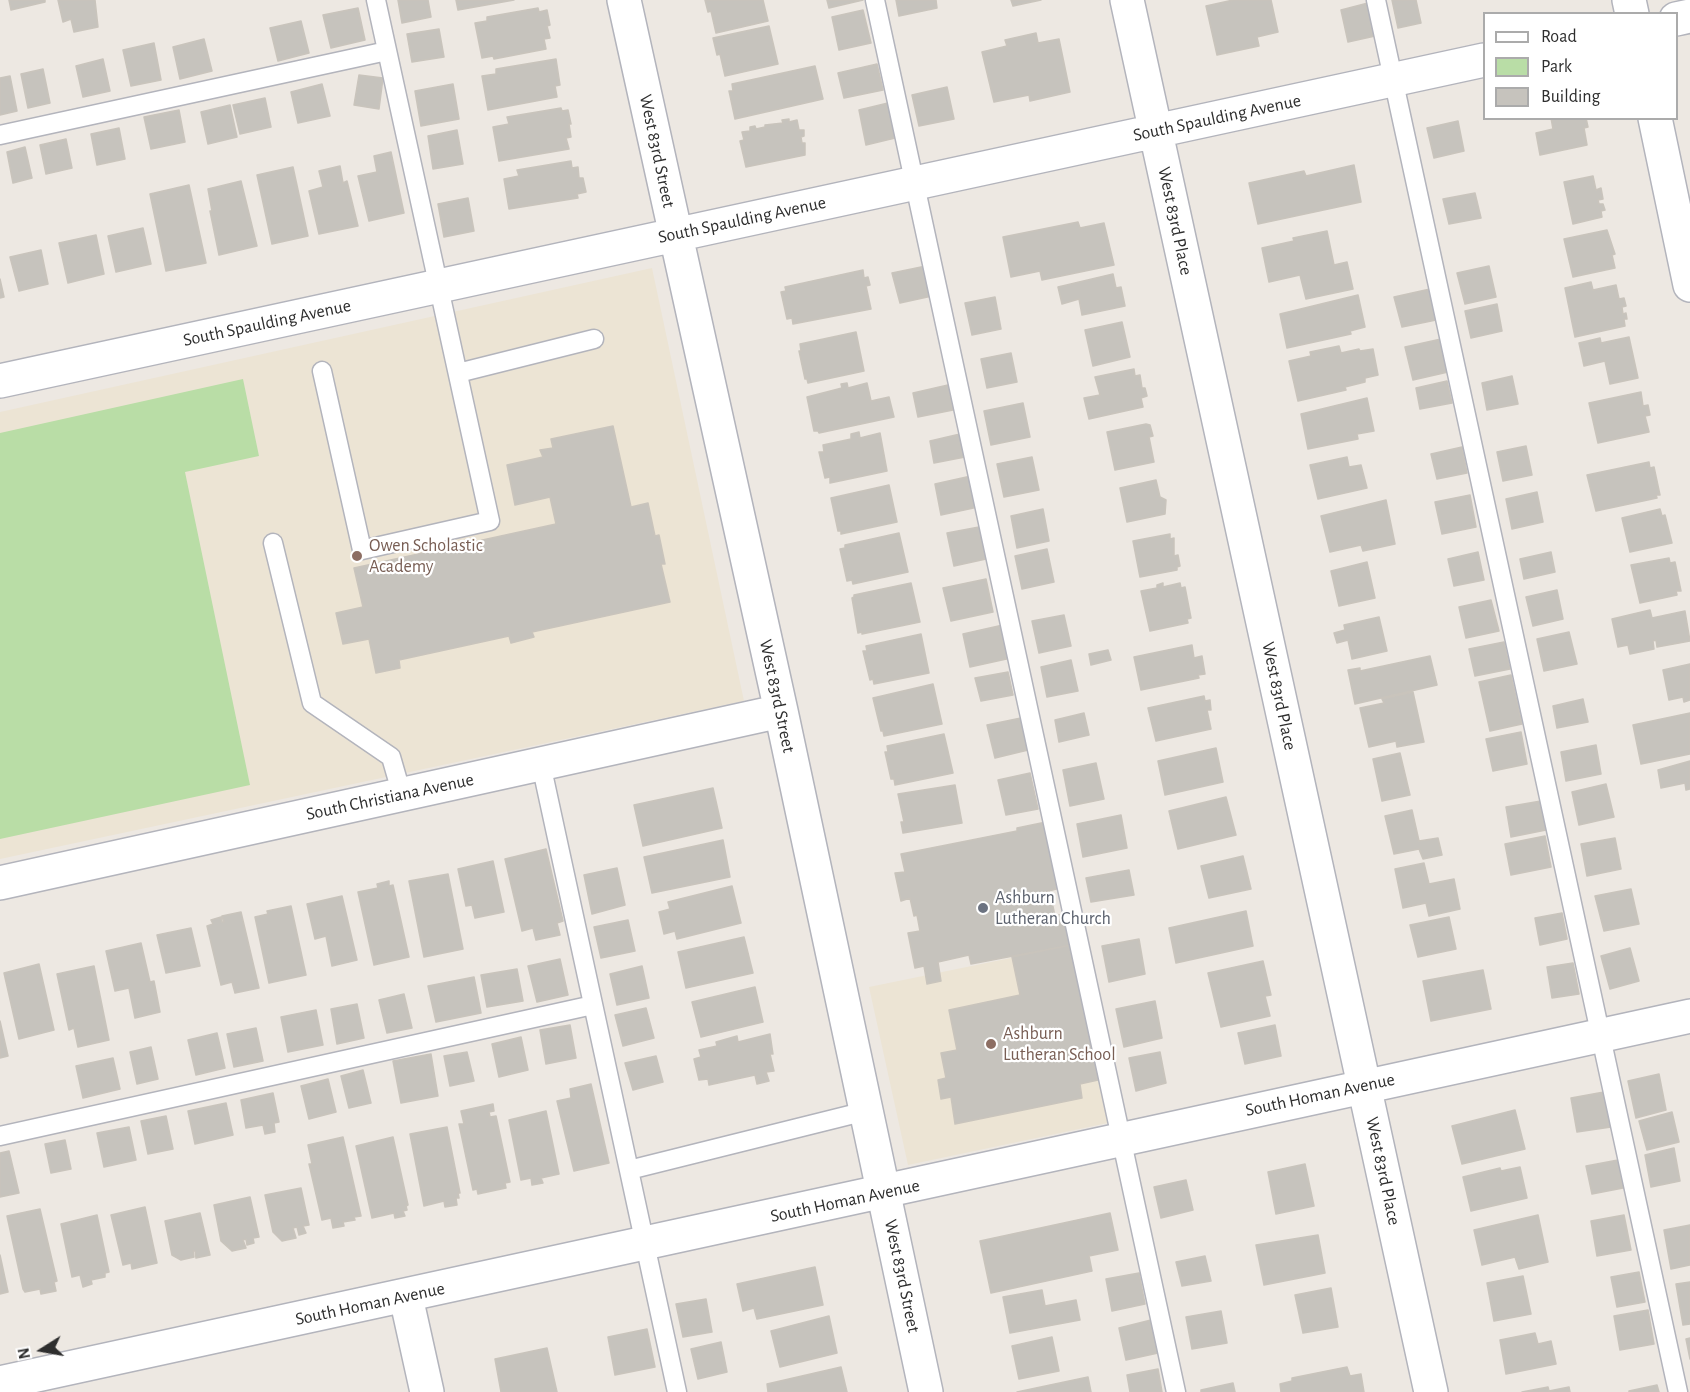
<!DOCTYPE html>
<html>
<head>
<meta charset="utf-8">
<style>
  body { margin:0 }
  #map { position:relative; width:1690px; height:1392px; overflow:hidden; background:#ede8e2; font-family:"Alegreya Sans",sans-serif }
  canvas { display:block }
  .legend { position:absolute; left:1483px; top:12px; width:195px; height:108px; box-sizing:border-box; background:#fff; border:2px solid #ababab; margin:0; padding:8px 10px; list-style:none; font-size:18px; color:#2e2e2e }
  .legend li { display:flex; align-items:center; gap:12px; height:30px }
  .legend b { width:30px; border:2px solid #ababab }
  .north { position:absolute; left:12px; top:1320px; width:60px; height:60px; -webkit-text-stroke:4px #fff; paint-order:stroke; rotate:259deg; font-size:16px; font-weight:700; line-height:24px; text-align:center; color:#2e2e2e }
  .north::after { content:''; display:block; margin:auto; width:21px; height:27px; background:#2e2e2e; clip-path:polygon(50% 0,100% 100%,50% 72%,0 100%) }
</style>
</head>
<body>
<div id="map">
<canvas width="1690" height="1392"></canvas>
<ul class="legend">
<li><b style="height:8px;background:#fff"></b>Road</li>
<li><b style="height:16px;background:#b9dda6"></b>Park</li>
<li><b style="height:16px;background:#c6c3bd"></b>Building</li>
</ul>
<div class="north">N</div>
</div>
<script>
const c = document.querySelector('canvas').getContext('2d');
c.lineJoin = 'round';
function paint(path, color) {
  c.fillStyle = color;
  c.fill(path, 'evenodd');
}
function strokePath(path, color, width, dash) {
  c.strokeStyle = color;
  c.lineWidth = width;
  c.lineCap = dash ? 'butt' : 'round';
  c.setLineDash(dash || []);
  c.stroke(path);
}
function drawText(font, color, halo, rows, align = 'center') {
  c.font = font + ' "Alegreya Sans",sans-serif';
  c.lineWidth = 4.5;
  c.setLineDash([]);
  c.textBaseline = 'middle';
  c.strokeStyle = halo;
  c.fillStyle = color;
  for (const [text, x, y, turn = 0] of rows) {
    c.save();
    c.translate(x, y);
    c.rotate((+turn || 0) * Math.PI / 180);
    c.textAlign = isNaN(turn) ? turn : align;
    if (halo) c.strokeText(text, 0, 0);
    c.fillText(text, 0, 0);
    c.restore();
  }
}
const education = new Path2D(`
  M652,268L744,701L0,859V412Z
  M1079,944L1117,1121L908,1165L869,987Z`);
const green = new Path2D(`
  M243,379L259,456L185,472L250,785L0,839V433Z`);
const building = new Path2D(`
  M9,0H45V2L11,10Z
  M58,0H95L98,27L74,32L71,19L63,22Z
  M398,0H428L431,17L402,23Z
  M456,0H514L458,10Z
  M705,0H763L768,21L716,33L711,11L708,12Z
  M827,0H863L829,8Z
  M896,0H936L937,8L899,16Z
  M1011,0H1041L1013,6Z
  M1233,0H1271L1278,32L1257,37L1259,46L1217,55L1206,6Z
  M1392,0H1416L1421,23L1398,28Z
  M1368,3L1375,36L1348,42L1341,10Z
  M358,8L365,40L331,48L323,15Z
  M538,8L539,12L547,10L550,25L547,26L550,38L544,39L546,49L494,59L493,56L482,58L475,23L487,21V17Z
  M863,10L871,43L839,50L832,17Z
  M301,21L309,53L278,61L270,28Z
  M769,26L778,64L725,76L720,54L717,55L713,38Z
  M439,29L444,57L412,62L407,34Z
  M1036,33L1038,43L1059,39L1070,92L1030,101L1029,95L994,102L982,52L1007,46L1005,40Z
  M204,39L212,71L180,79L173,47Z
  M154,43L161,80L131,86L123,50Z
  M103,59L110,91L83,97L76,66Z
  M556,59L560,85L555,86L557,97L488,110L482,76L496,74V69Z
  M877,64L883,90L844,98L838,73Z
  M815,66L823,99L735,119L729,91H733L732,84Z
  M43,69L50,103L28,108L21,74Z
  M359,75L383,78L379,109L354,105Z
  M10,76L17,111L0,115V78Z
  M322,84L330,116L298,123L291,92Z
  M453,84L459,119L421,126L415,91Z
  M947,87L954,119L919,126L912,95Z
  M265,98L271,127L240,134L233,105Z
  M888,103L895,138L866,145L859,110Z
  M230,105L237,137L208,144L201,112Z
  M561,108L562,111L568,110L571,124H569L571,137L566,138L569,149L499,161L493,127L509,124L507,117Z
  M179,110L185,142L151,149L144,117Z
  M1551,118H1586L1588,127L1584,128L1587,145L1540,155L1536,133L1553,129Z
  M789,119V122L797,120L799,130H804V136L801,137L802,143H805V155L746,167L740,141L744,140L742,132L750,131V127L755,126L756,129L765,127V125L783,123L782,120Z
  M1458,121L1464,151L1434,158L1427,128Z
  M119,128L125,159L97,165L91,134Z
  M457,130L463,164L433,169L428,136Z
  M66,139L72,168L46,174L40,145Z
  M25,147L32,178L13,183L7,152Z
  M391,152L404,213L369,221L358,176L377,172L374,156Z
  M571,161L572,168L578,167L579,178H583L586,192L577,194L578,198L509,209L504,179L519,176L517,170Z
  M1354,165L1361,202L1258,224L1249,183L1304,171L1306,176Z
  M340,166L343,183L347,181L358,226L319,234L309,191L323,187L319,171Z
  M293,167L308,236L272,244L257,175Z
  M1593,176L1596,190L1601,188L1603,199L1598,200L1599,204H1603L1605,210L1601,211L1602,217L1573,224L1564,182Z
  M241,181L257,246L219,255L210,211H212L208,189Z
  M189,185L206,263L166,271L150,194Z
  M1475,193L1481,218L1449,224L1443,199Z
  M468,198L474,231L444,237L438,204Z
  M1078,222L1080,228L1104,223L1114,265L1042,280L1040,271L1011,277L1003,237Z
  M143,228L151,264L116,272L108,236Z
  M1607,230L1615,254L1612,255L1615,268L1573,277L1564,239Z
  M1327,231L1334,265L1347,262L1353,289L1306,299L1300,275L1269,282L1262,248L1294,241L1293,238Z
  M96,235L104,274L68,283L59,243Z
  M41,250L48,284L19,291L10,257Z
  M926,266L932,296L900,303L892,273Z
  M1489,266L1496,297L1465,304L1457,273Z
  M863,270L864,278L868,277L870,285L866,286L871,309L793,324L792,318L787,319L781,292L786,291L785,287Z
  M1113,274L1116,288L1121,287L1125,306L1082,315L1079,299L1062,304L1058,287Z
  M0,279L4,297L0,298Z
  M1591,282L1593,290L1616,285L1619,299L1624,298L1626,306L1622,307L1623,314L1626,313L1627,319H1624L1625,326L1575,337L1565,288Z
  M1430,289L1436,320L1402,327L1394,297Z
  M1358,295L1365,327L1350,331L1351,334L1287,348L1280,314Z
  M995,297L1001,329L972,335L965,303Z
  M1497,304L1502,331L1471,338L1465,311Z
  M1122,322L1130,357L1093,366L1085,330Z
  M856,332L864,371L808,383L807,379H805L799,351H801L800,344Z
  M1629,337L1638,378L1610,384L1605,361L1584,366L1579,343L1600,338L1601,343Z
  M1441,339L1448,372L1413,380L1405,347Z
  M1339,346L1341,353L1359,349L1360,351L1373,349L1378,375L1365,378V382L1345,387L1346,390L1298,401L1289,361L1311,356L1310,352Z
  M1011,353L1017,382L987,388L981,359Z
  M1134,369L1135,376L1140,375L1142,388H1145L1147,396L1141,398L1143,407L1089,419L1084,398L1100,395L1095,377Z
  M1512,376L1518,404L1487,410L1482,383Z
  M1447,381L1452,403L1420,409L1416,388Z
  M847,383L848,388L867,383L871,401L889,397L894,417L819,433L818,431H814L807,397L842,388L841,384Z
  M948,385L953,410L918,417L913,393Z
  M1641,392L1643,406L1648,405L1650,415L1645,416L1649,432L1598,443L1589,403Z
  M1367,398L1374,431L1357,434L1358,439L1308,449L1301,414Z
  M1023,403L1030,437L991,445L984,411Z
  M1146,424L1150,425L1153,436L1149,437L1154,462L1115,470L1107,432Z
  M613,426L631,507L648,503L655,536L659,535L665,564H661L670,602L532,632L534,637L511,643L509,636L399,660L400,668L376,673L369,639L343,644L336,613L363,607L354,568L556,524L550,497L515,505L507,465L543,457L540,450L553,448L551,439Z
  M859,432L860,438L880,433L887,471L830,483V477L825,478L819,452H824L823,445L851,439V434Z
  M960,434L965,457L934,463L930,441Z
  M1526,446L1532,475L1503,481L1497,452Z
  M1462,447L1467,473L1437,479L1431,454Z
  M1032,457L1039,490L1004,497L997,464Z
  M1347,457L1349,467L1361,465L1367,488L1318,499L1310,465Z
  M1649,462L1650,468L1654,467L1660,495H1656L1657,498L1596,511L1587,475Z
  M971,476L978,507L941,515L935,484Z
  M1156,480L1160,497L1166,500L1165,514L1127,522L1120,488Z
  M889,485L897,522L841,534V531H838L831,498Z
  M1537,492L1543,522L1512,529L1506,499Z
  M1470,495L1476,527L1442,534L1435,502Z
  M1386,500L1395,544L1363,551L1361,545L1330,552L1321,516Z
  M1043,509L1049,541L1017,548L1011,516Z
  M1660,509L1662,516L1665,515L1672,543L1630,552L1622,518Z
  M979,527L986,559L954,566L947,533Z
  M899,533L908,572L853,584L852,580L847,581L840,549L845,548V545Z
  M1170,534V539L1174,538V556L1178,555L1180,566L1177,567V570L1140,577L1133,541Z
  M1047,549L1054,582L1022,589L1015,556Z
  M1478,552L1484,580L1454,586L1448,559Z
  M1551,552L1555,572L1524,579L1520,559Z
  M1669,558L1670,563L1675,562L1681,591H1676L1677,595L1640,603L1631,565Z
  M1367,562L1375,598L1339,606L1331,571Z
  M986,579L993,612L951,621L943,588Z
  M911,583L920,622L862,634V632L858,633L852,598L854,597V595Z
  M1163,583V587L1180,583L1181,588L1185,587L1191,618L1187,619L1188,623L1150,631L1141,591L1157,588V585Z
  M1557,590L1563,619L1533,626L1526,597Z
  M1491,600L1499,631L1466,638L1459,607Z
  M1650,610L1652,618L1685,611L1690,641L1657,647L1656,640L1653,641L1654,649L1630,654L1628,645L1618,647L1612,619Z
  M1064,615L1071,646L1039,653L1032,621Z
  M1379,617L1387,651L1352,659L1348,640L1337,643L1334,633L1345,630L1344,625Z
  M1003,625L1011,658L970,667L963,634Z
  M1569,632L1577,664L1544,671L1537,639Z
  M921,634L929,673L874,684L873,679L870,680L863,651H867L866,646Z
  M1504,642L1510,669L1475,676L1469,649Z
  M1192,645L1194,658L1202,656L1205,674L1198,675L1199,678L1141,690L1134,657Z
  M1108,650L1111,660L1091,665L1089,654Z
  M1430,656L1437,685L1355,704L1348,670L1360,668V671Z
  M1071,660L1078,691L1047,697L1041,667Z
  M1690,664V700L1684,702L1683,697L1669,700L1663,670Z
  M1008,672L1013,695L981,701L975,678Z
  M1511,675L1522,724L1490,731L1479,682Z
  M933,684L942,724L884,736L883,731H881L873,698Z
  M1413,692L1424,742L1397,747L1396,741L1369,747L1360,708L1384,703L1382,699Z
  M1204,696L1205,701L1210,700L1211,710H1207L1211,729L1156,741L1148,708Z
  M1583,699L1588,722L1557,728L1553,706Z
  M1084,713L1089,735L1059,742L1055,720Z
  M1690,713V754L1641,764L1633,725Z
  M1021,718L1028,750L995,758L987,725Z
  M1521,732L1527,764L1493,771L1486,739Z
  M944,734L953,773L895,785L894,779H891L885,752H888L887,746Z
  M1596,745L1601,774L1566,781L1561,752Z
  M1216,748L1223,782L1165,795L1158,761Z
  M1400,753L1410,795L1382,801L1373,759Z
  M1690,761V789L1686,790L1685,783L1661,788L1658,770Z
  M1096,763L1104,799L1070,806L1063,770Z
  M1030,773L1038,809L1006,815L998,780Z
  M1606,784L1614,817L1579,825L1572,792Z
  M955,785L962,823L903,833L901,822H904L898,794Z
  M713,788L722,828L643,846L634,805Z
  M1226,797L1236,835L1178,849L1169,811Z
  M1541,801L1546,830L1511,837L1506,807Z
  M1412,810L1419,841L1438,838L1442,855L1423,859L1419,849L1394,854L1385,816Z
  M1121,815L1127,848L1083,857L1077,824Z
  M1046,822L1060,888L1045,892L1048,901L1052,902L1055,916L1064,914L1071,945L971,964L969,955L938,962L941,981L927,984L924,966L915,968L908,933L920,931L917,915L914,916L910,898L901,901L895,873L905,872L901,854L1017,831V828Z
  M1545,836L1551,867L1511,875L1505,844Z
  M1615,838L1621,869L1587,876L1581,844Z
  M723,840L730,877L652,893L644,857Z
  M546,849L563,921L557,923L560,935L536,940L533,928L522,931L505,859Z
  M1243,856L1251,889L1209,898L1201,866Z
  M493,861L504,912L475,918L472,905L466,906L458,869Z
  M1424,863L1429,884L1454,879L1460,909L1429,916L1426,903L1403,908L1395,869Z
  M617,868L625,905L592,914L584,875Z
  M1129,870L1134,895L1091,902L1086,878Z
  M448,874L463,949L424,957L409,881Z
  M389,881V886L393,885L409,957L374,965L358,892L378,888L377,884Z
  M732,886L741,923L677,939L675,931L664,934L659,912L670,909L668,902Z
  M1631,889L1639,924L1604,931L1595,896Z
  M342,896L357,960L332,966L326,936L315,939L307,904Z
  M291,906L306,975L269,983L255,917L268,914L267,911Z
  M1246,911L1253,946L1176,963L1169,928Z
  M241,912L259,988L235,993L232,982L221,985L207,926L213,924L211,920L221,917L222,922H224L222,916Z
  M1562,913L1567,939L1540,945L1535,918Z
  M1449,917L1456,949L1418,957L1410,925Z
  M628,920L635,951L601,958L594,927Z
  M191,928L200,966L166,973L157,935Z
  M744,937L753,973L686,988L678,952Z
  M1139,939L1145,974L1109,982L1102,946Z
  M141,943L150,982L154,981L160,1012L135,1018L129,988L115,991L106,951Z
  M1071,945L1098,1080L1080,1084L1082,1098L955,1124L951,1097L941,1099L938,1080L946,1078L941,1053L957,1050L949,1010L1020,995L1012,957Z
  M1630,948L1639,981L1610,989L1601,956Z
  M560,959L568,995L537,1002L528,966Z
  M1263,961L1271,995L1265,996L1270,1016L1221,1027L1208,973Z
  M1573,963L1579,994L1552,998L1547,967Z
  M39,964L54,1030L19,1039L4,973Z
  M94,966L109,1040L78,1047L74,1028L69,1030L57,974Z
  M642,966L649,998L617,1005L610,974Z
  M517,969L523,1001L487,1007L481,975Z
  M1483,970L1491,1009L1431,1021L1423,981Z
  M474,977L481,1013L436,1022L428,986Z
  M755,987L763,1022L701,1037L692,1002Z
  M404,994L412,1028L387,1033L379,1000Z
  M1155,1001L1162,1038L1124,1047L1116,1009Z
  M357,1004L364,1038L337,1044L331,1009Z
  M646,1008L654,1038L623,1046L615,1015Z
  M316,1010L323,1045L288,1052L281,1017Z
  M0,1021L8,1056L0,1058Z
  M570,1025L576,1058L546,1064L540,1030Z
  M1275,1025L1281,1056L1245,1064L1238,1033Z
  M256,1028L263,1061L234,1067L227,1034Z
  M217,1033L225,1068L196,1075L188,1040Z
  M770,1034L773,1054H770L774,1071L766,1072L769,1081L757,1084L755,1075L709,1085L708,1079L699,1080L694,1059L701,1057L699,1050L717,1046L716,1042L737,1036L738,1042Z
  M521,1037L528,1070L499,1077L492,1044Z
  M151,1047L158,1079L137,1084L130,1052Z
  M467,1052L474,1081L450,1086L444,1056Z
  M1160,1052L1166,1083L1136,1091L1129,1058Z
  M431,1054L438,1096L401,1103L393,1061Z
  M656,1056L663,1082L633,1090L625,1063Z
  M113,1058L120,1089L83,1098L76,1066Z
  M363,1070L371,1103L349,1108L341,1076Z
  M1659,1074L1666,1110L1636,1118L1628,1081Z
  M328,1079L336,1112L309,1119L301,1086Z
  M591,1084L609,1163L574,1171L557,1101L571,1098L570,1089Z
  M1604,1092L1611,1127L1577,1132L1571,1098Z
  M273,1093L279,1122L274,1123L275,1132L265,1134L263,1125L246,1128L241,1100Z
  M226,1103L233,1135L195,1144L188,1111Z
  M493,1104L494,1111L489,1112L490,1117L496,1116L510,1182L505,1183L506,1188L478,1194L477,1189L473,1190L459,1124H464L461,1111Z
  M1515,1110L1525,1149L1462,1164L1452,1126Z
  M546,1111L559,1174L541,1178L543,1183L532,1185L531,1178L521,1180L509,1120Z
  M1672,1112L1679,1142L1647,1150L1639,1121Z
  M166,1116L173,1149L148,1154L141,1121Z
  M129,1127L136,1160L104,1167L97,1133Z
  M447,1127L460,1193H458L459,1198H456L457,1205L445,1207L444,1201L424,1206L410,1134Z
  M343,1137L361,1216L354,1217L355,1220L343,1222L344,1226L333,1228L331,1218L322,1220L309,1164H312L308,1145Z
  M393,1137L408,1205L406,1206L407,1210L403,1211L405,1216L395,1218L394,1213L372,1218L356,1146Z
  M65,1140L71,1169L51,1173L45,1144Z
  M1674,1148L1680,1181L1651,1187L1645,1155Z
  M9,1151L19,1193L0,1197V1153Z
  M1618,1160L1623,1188L1592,1194L1586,1166Z
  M1305,1164L1314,1206L1276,1214L1268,1172Z
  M1520,1167L1527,1198L1471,1211L1463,1177L1500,1168L1501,1171Z
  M1186,1180L1193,1210L1161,1218L1154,1187Z
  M301,1188L309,1225L303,1226L306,1233L299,1235L297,1227L293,1228L296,1238L282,1241L273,1232L265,1195Z
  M250,1197L259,1237L253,1238L254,1243L247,1245L246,1239L243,1240L246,1248L232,1251L221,1241L214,1205Z
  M145,1207L157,1263L132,1269L131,1263L123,1265L111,1215Z
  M40,1209L57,1281L54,1282L56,1291L41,1294L40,1289L25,1292L23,1289L7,1216Z
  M200,1213L210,1255L196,1258L195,1251H193L194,1257L181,1260L172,1255L165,1221Z
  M1110,1213L1118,1250L1089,1256L1092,1271L991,1293L980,1241Z
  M97,1215L109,1272L105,1273V1277L91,1280L92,1284L83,1287L80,1275L72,1277L61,1224Z
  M1538,1215L1548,1262L1519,1269L1515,1257L1482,1265L1474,1230Z
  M1624,1215L1631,1250L1597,1256L1591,1221Z
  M1690,1225V1265L1671,1269L1664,1230Z
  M1318,1235L1325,1273L1264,1285L1256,1245Z
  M0,1255L8,1292L0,1294Z
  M1205,1256L1211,1281L1182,1286L1176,1262Z
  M815,1267L823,1305L757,1319L754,1308L743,1311L737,1284Z
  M1639,1272L1645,1302L1617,1307L1611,1277Z
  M1139,1273L1145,1304L1112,1311L1106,1279Z
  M1523,1276L1531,1314L1494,1321L1487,1283Z
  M1690,1282V1324L1683,1325L1676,1284Z
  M1331,1288L1338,1327L1303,1333L1295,1295Z
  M1042,1290L1045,1306L1076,1300L1080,1320L1010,1333L1003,1297Z
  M706,1299L712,1332L683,1337L676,1304Z
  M1648,1310L1654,1344L1620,1350L1614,1316Z
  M1221,1311L1227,1343L1192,1349L1186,1317Z
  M829,1316L837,1353L780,1367L771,1331Z
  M1151,1320L1158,1353L1126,1360L1119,1328Z
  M647,1329L655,1367L615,1375L608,1337Z
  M1535,1333L1538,1344L1551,1341L1556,1364L1506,1374L1500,1340Z
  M1052,1337L1059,1371L1019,1379L1012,1346Z
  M1690,1338V1359L1686,1339Z
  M721,1342L727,1372L698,1379L691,1349Z
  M547,1348L557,1392H501L495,1359Z
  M841,1367L847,1392H768L767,1384Z
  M1347,1367L1350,1376L1361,1374L1364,1392H1281L1280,1384L1292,1381V1378Z
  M1158,1369L1162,1392H1130L1127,1375Z
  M1088,1377L1091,1392H1017Z
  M1233,1383L1235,1392H1201V1390Z
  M1657,1385L1659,1392H1629V1391Z
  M1548,1387L1549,1391L1569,1387L1570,1392H1522Z`);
const service = new Path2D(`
  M875,0L1176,1392
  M1376,0L1678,1392
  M0,135L387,51
  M322,371L362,550L490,521L376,0
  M458,373L594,339
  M273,543L312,703L391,757L402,795
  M541,764L677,1392
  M0,1136L593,1005
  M629,1170L866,1111`);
const minor = new Path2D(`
  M624,0L781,711L926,1392
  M1127,0L1431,1392
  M1629,0L1632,14
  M1676,19L1690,16
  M1655,118L1690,285
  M0,381L1484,60
  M0,883L781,711
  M406,1297L427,1392
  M0,1383C564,1263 1126,1136 1690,1016`);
const markers = [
  [357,556,6,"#8d6e63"],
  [983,908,6,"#6b7280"],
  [991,1044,6,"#8d6e63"]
];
const streetNames = [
  ["South Spaulding Avenue",1217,118,-12],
  ["West 83rd Street",657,151,78],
  ["South Spaulding Avenue",742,220,-12],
  ["West 83rd Place",1175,221,78],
  ["South Spaulding Avenue",267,323,-12],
  ["West 83rd Street",777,696,78],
  ["West 83rd Place",1279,696,78],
  ["South Christiana Avenue",390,797,-12],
  ["South Homan Avenue",1320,1095,-12],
  ["West 83rd Place",1383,1171,78],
  ["South Homan Avenue",845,1201,-12],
  ["West 83rd Street",902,1276,78],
  ["South Homan Avenue",370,1304,-12]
];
const educationNames = [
  ["Owen Scholastic",369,546],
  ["Academy",369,567],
  ["Ashburn",1003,1034],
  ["Lutheran School",1003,1055]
];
const worshipNames = [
  ["Ashburn",995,898],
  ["Lutheran Church",995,919]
];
paint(education, '#ece4d4');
paint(green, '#b9dda6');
paint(building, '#c6c3bd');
strokePath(building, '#c9c4bc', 1.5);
strokePath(service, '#b3b4bc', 21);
strokePath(minor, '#b3b4bc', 36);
strokePath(service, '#fff', 18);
strokePath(minor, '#fff', 33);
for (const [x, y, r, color] of markers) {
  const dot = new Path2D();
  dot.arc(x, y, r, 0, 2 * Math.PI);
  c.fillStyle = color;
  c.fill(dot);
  strokePath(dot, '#fff', 2);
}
drawText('18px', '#2e2e2e', '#fff', streetNames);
drawText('18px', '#785e54', '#fff', educationNames, 'left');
drawText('18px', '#5b616d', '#fff', worshipNames, 'left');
</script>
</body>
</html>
